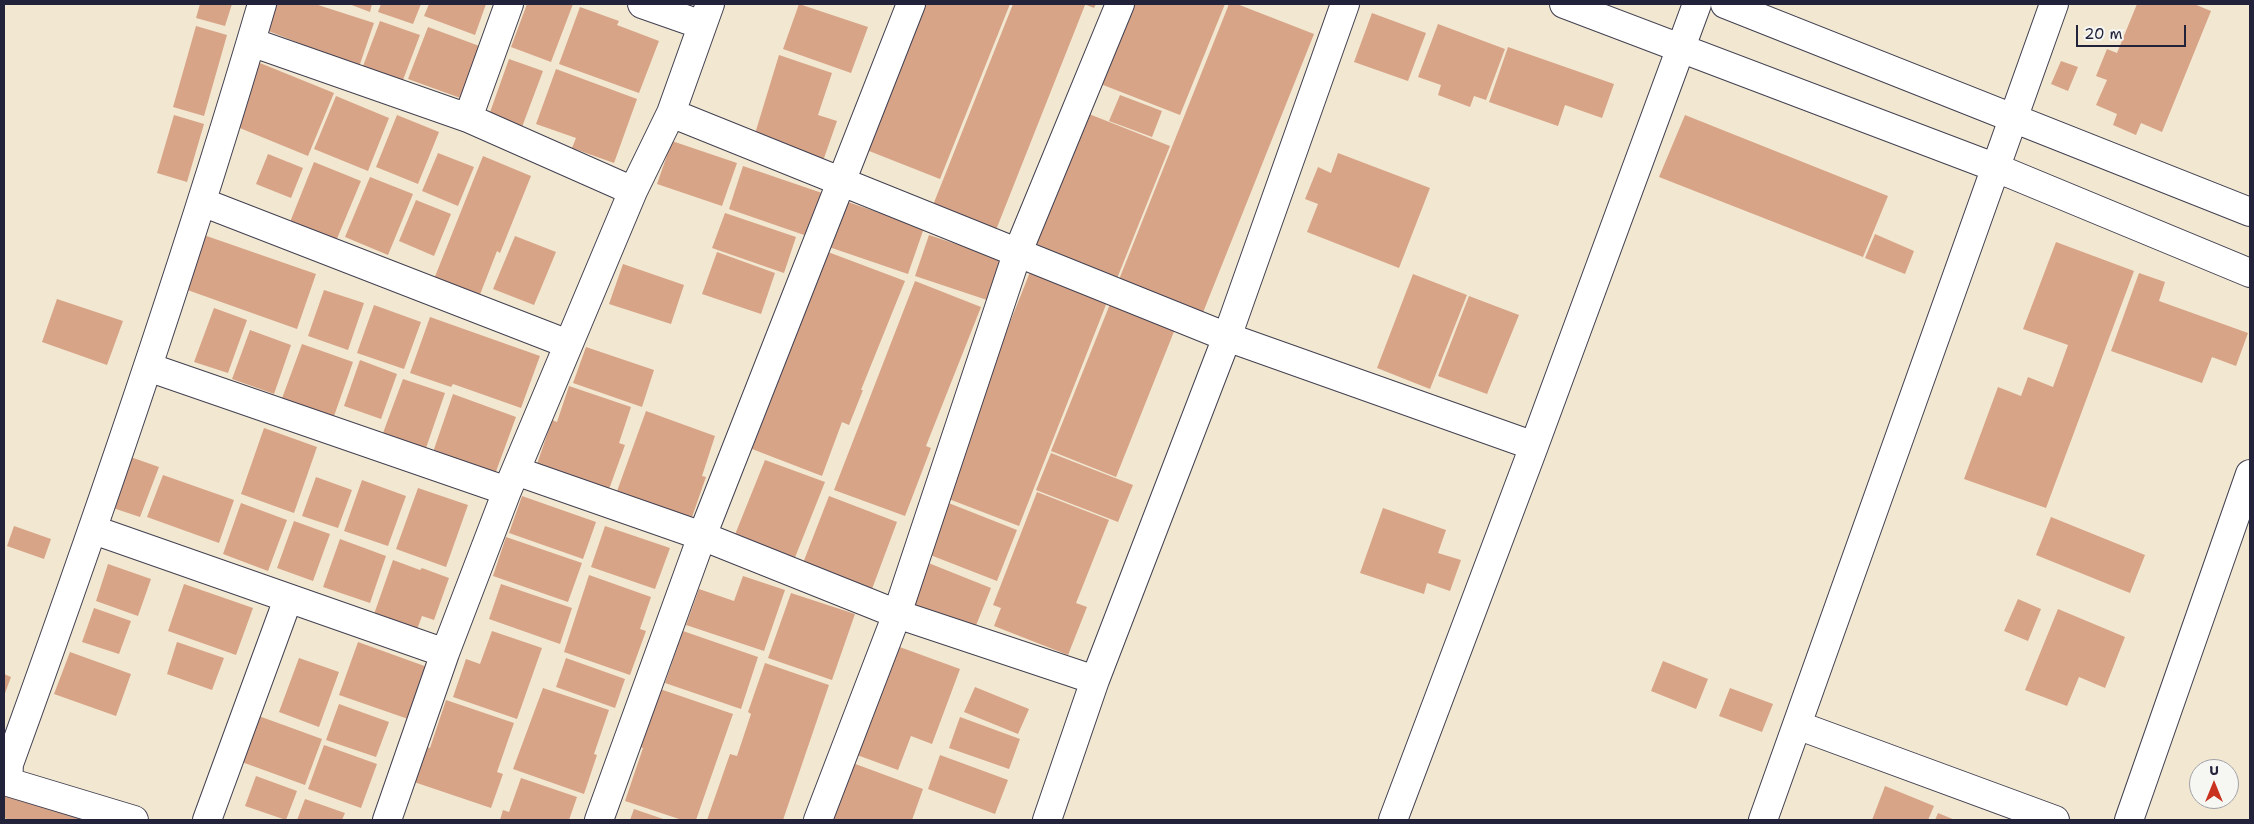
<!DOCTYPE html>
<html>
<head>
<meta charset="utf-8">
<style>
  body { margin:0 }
  #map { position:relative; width:2254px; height:824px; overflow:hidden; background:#f2e7d0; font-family:"Shantell Sans",sans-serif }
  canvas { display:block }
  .frame { position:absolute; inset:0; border:5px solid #22223b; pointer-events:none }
  .north { position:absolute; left:2189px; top:759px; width:50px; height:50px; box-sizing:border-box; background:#f6f6f2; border:1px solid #a1a1a9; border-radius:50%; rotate:0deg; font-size:14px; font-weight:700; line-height:20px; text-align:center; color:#22223b }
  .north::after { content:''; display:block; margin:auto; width:18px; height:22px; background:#c8321e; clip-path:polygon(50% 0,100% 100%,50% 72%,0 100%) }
  .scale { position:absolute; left:2076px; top:25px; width:110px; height:22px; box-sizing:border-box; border:2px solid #22223b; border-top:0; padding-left:6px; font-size:15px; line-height:18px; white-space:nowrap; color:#22223b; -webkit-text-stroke:4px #f6f6f2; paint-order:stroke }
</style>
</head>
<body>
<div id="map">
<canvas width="2254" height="824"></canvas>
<div class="frame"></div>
<div class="north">U</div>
<div class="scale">20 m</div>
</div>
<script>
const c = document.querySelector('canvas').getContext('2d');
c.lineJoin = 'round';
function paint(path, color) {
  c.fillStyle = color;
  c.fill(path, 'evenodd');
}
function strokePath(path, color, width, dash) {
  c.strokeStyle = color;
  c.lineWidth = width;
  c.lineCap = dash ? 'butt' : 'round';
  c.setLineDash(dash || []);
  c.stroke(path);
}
const building = new Path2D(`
  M200,4H232L225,26L196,18Z
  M270,4H315L374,23L359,67L261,28Z
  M349,4H372L370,12Z
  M381,4H421L413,24L378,12Z
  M429,4H486L475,35L424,16Z
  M527,4H573L551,62L511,47Z
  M799,4L868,27L851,73L783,49Z
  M922,4H1010L940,179L864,149Z
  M1013,4H1081L1085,5L996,230L933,205Z
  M1084,4H1096L1094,8Z
  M1129,4H1225L1180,115L1098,83Z
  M1229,4H1237L1314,34L1202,315L1118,282Z
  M2137,4H2194L2211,11L2162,132L2141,123L2136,135L2113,125L2117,114L2096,105L2107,80L2096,76L2107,49L2117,53Z
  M580,7L619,21L617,25L659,41L639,93L559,64Z
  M1372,13L1426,33L1408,81L1354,62Z
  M380,21L420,35L400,88L360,74Z
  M1438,24L1505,49L1486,100L1474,96L1470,107L1438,95L1441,85L1418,77Z
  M196,26L227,35L204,116L173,107Z
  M428,27L482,47L463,99L408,79Z
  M1508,47L1614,84L1602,118L1565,105L1558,126L1489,102Z
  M779,55L832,73L818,115L837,121L823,161L754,137Z
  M509,59L543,71L522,127L489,115Z
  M255,61L334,93L308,156L230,124Z
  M2061,61L2078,67L2068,91L2051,84Z
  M556,69L637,99L614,163L572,148L576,138L536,124Z
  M1120,95L1162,111L1152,137L1109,121Z
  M336,96L389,118L368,171L314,149Z
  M1089,114L1170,146L1116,281L1034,249Z
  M174,115L204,124L187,182L157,173Z
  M397,115L439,132L418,184L376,167Z
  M1685,115L1888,196L1863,257L1659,177Z
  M672,141L737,163L722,206L657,184Z
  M438,153L474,167L458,206L422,191Z
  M1338,153L1430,188L1399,268L1307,232L1318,204L1305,199L1318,167L1331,173Z
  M268,154L303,168L291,198L256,184Z
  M483,156L531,176L500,253L497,251L479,297L434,279Z
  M314,162L361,181L336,241L290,222Z
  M743,166L822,193L807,236L729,209Z
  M370,177L413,194L388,255L345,237Z
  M416,200L451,214L434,256L399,241Z
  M845,201L924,228L908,274L829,247Z
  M725,213L796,237L784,273L712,248Z
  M198,233L316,274L297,329L179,287Z
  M1875,234L1914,251L1905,274L1865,258Z
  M929,235L1001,259L987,300L915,276Z
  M515,236L556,252L534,305L493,289Z
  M2056,242L2134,271L2046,508L1964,479L1998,387L2021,396L2028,377L2053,387L2068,345L2023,329Z
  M717,252L775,273L761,314L702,294Z
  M828,252L905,281L861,390H863L849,425L842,422L822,476L752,449Z
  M623,264L684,285L671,324L609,304Z
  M1032,267L1109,297L1019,526L941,496Z
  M2139,273L2165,282L2159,301L2248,333L2236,366L2212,357L2202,383L2111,351Z
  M1413,274L1467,295L1430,389L1377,368Z
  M915,281L981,307L926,446L931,448L905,516L834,490Z
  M324,290L364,303L348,350L308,336Z
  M1469,296L1519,315L1487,394L1438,376Z
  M57,299L123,321L107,365L42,342Z
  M1110,304L1175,329L1116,477L1051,451Z
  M374,305L421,322L404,369L357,353Z
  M214,308L247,320L228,373L194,362Z
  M430,317L540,356L521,408L453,384L451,387L410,373Z
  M250,330L291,345L274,394L232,379Z
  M302,344L353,362L333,419L281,401Z
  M586,347L654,370L642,407L573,383Z
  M360,360L397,374L381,419L344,406Z
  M403,379L445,393L426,448L383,433Z
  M569,386L631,407L619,443L625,445L608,492L536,467L552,420L557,422Z
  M453,394L516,417L494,477L432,455Z
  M646,411L715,436L702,476L706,477L691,520L616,494Z
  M264,428L317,447L294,513L241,494Z
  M1051,453L1133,485L1118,522L1036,490Z
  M122,454L159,467L140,517L104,505Z
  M765,460L825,482L794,560L734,537Z
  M163,475L234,500L219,543L147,517Z
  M316,477L352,490L338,528L302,516Z
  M362,480L406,496L388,546L344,531Z
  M418,488L468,505L446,567L396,549Z
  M1037,492L1109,520L1076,603L1087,607L1068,655L994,626L1001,608L993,605Z
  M522,496L596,522L583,559L509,533Z
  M829,496L897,522L872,589L803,563Z
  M941,500L1017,530L997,581L920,551Z
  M241,503L287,520L268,571L223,554Z
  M1383,508L1446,530L1438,553L1461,560L1450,591L1427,583L1424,594L1360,573Z
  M2051,517L2145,555L2130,593L2036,555Z
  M294,521L330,534L313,581L277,568Z
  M14,526L51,539L44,559L7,546Z
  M605,526L670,548L655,589L591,567Z
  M506,537L582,563L568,602L493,576Z
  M340,539L386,556L370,603L323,587Z
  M393,560L420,570L422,568L449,578L434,620L422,616L416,632L373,617Z
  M926,562L991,588L975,628L910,603Z
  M108,564L151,579L138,616L96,601Z
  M589,575L651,597L640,629L646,631L630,675L564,652Z
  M743,576L785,590L764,651L686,625L699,589L734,601Z
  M184,584L253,608L236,655L168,631Z
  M501,584L572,608L560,644L489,619Z
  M791,593L855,614L832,680L768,658Z
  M2018,599L2041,609L2028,641L2004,631Z
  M94,608L131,621L119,654L82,642Z
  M2058,609L2125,637L2105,688L2079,677L2067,706L2025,690Z
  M492,631L542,648L517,719L453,697L466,659L480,664Z
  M683,631L758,657L741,709L665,683Z
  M177,642L224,658L212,690L167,674Z
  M358,642L430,668L411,720L339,695Z
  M886,642L960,669L932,744L911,736L898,770L857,755Z
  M70,652L131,674L116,716L54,694Z
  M299,658L339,672L319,727L279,712Z
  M566,658L625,679L615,708L556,687Z
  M1663,661L1708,679L1696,709L1651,691Z
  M765,663L829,685L783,820H707L730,754L737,756L751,714L748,712Z
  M4,674L11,677L4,696Z
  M975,687L1029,709L1018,734L964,712Z
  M543,688L609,710L594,754L597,755L584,794L513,769Z
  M1730,688L1773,704L1762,732L1719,716Z
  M660,689L733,714L696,820H682L625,801L643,748L640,747Z
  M446,700L514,723L497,772L503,774L491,808L414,782L426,747L430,748Z
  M339,704L389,722L376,757L326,740Z
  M256,715L322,739L305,785L239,761Z
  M960,717L1020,739L1009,769L949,748Z
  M324,745L377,764L361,808L308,789Z
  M940,755L1008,780L995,814L928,789Z
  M850,762L923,789L912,820H824Z
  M256,776L297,791L286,820L245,806Z
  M521,778L577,797L569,820H500L503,810L509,812Z
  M1885,786L1934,806L1928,820H1872Z
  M4,788L94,820H10L4,818Z
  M305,799L345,813L342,820H297Z
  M634,809L666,820H630Z
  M1938,813L1955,820H1935Z`);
const minor = new Path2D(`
  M642,4L702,25
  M1564,4L1994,167L2250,273
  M1725,4L2250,212
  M251,42L468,118L633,191
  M671,113L1227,337L1534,446
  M468,118L509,4
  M202,202L568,344
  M148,367L507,491
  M516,471L702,536L897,614L1095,680
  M94,530L445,653
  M1797,725L2055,820
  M134,820L8,782L9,764C100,513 187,260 262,4
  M207,820L288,599
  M387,820L445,653L507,491L633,191L671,113L710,4
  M599,820L702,536L911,4
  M818,820L897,614L1017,254L1120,4
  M1047,820L1095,680L1227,337L1345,4
  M1393,820L1534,446L1697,4
  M1763,820L2054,4
  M2129,820L2250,474`);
paint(building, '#d8a488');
strokePath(minor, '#414051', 30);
strokePath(minor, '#fff', 28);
</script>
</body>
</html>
